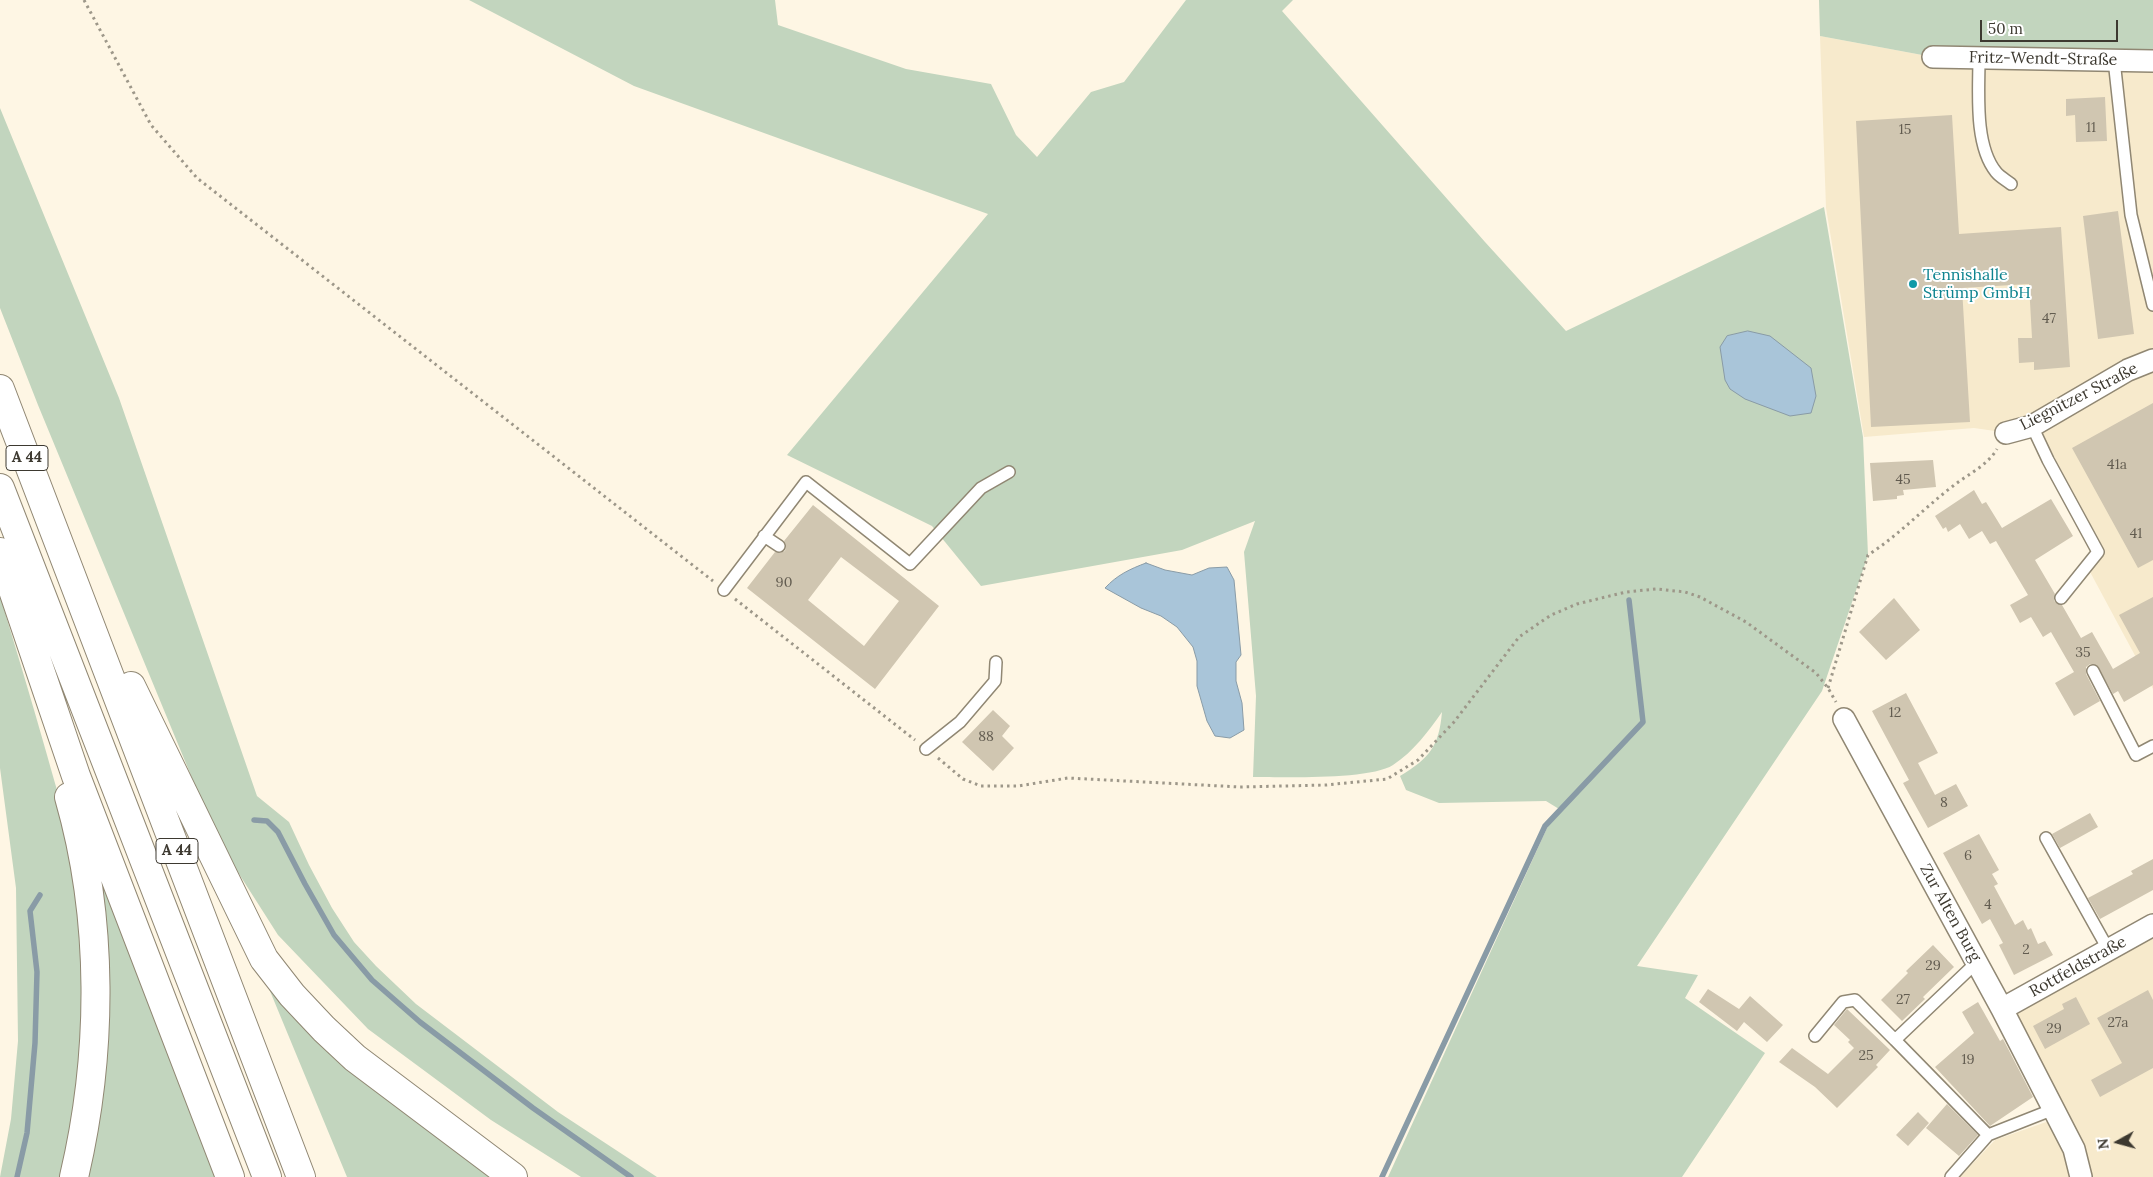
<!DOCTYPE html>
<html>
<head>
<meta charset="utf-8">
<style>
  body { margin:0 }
  #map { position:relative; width:2153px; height:1177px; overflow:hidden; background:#fef6e4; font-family:Lora,serif }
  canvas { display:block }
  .north { position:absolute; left:2093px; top:1117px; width:50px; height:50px; -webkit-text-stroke:4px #fff; paint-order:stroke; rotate:263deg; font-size:14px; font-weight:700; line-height:20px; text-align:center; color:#3d3930 }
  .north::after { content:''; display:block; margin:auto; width:18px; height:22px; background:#3d3930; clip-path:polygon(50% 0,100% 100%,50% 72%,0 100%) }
  .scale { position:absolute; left:1980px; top:20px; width:138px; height:22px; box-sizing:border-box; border:2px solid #3d3930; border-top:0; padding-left:6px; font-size:15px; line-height:18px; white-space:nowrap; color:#3d3930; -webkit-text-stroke:4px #fff; paint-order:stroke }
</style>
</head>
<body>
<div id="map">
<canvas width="2153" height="1177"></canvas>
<div class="north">N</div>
<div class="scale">50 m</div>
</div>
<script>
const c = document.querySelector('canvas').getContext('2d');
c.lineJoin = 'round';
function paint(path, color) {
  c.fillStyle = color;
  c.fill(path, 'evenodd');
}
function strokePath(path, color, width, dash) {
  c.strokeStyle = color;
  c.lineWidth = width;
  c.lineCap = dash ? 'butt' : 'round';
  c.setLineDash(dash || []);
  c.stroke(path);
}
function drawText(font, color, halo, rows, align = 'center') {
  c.font = font + ' Lora,serif';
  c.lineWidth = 4;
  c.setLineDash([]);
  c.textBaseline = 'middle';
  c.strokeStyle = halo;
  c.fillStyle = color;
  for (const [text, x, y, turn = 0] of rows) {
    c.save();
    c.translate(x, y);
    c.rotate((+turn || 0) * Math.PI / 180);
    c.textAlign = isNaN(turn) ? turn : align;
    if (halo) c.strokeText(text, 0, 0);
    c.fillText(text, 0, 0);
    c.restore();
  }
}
const built = new Path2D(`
  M1820,36L1933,57L2153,61V689L2089,570L2104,549L2044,438L1974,428L1864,437L1826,208Z
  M2153,925V1177H1960L1995,1140L2049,1121L2002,1009Z`);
const green = new Path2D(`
  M469,0H775L778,25L906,69L991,84L1016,135L1037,157L1091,92L1124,82L1186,0H1293L1282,11L1485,242L1566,331L1824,207L1863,437L1868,555L1822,691L1637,966L1698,975L1685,998L1765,1053L1682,1177H1388L1547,828L1559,809L1546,801L1439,803L1406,790L1400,776C1430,758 1439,746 1442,712C1428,732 1414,751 1393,765C1370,780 1284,777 1253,777L1256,696L1244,552L1255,521L1182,550L981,586L932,526L787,455L988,214L634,86Z
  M1819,0H2153V61L1933,57L1820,36Z
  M0,108L119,398L257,796L289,822L309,865L332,908L354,942L376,966L416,1004L558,1112L657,1177H581L491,1120L368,1029L278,935L218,841L38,405L0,308Z
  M0,596C16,649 32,702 47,755C53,777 60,799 65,821C88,938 88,1060 61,1177H0L11,1119L18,1041L16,888L0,768Z
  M101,878L218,1177H83L96,879Z
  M265,979L512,1177H347Z`);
const water = new Path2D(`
  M1748,331L1770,336L1811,368L1816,396L1811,413L1790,416L1745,399L1730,389L1725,380L1720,347L1727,336Z
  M1146,563L1165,570L1192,575L1209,568L1227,567L1234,580L1241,655L1236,662V681L1242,703L1244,730L1230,738L1215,736L1207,721L1197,686V661L1193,647L1177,627L1161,616L1141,608L1105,588C1117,575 1130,569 1146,563Z`);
const stream = new Path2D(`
  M254,820L267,821L278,832L305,884L334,935L372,980L420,1022L533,1108L631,1177
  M17,1177L27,1133L35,1043L37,972L30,911L40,895
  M1382,1177L1545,826L1643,722L1629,600`);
const building = new Path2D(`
  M2105,97L2107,141L2076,142L2075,115L2066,116V99Z
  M1952,115L1959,234L2061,227L2070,367L2034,370V362L2019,363L2018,338H2032L2029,284L1962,288L1970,422L1871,427L1856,121Z
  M2118,211L2134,334L2098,339L2083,216Z
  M2153,403V560L2138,568L2072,448Z
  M1933,460L1936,487L1903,490L1904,495L1897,496V499L1873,501L1870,463Z
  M1974,490L1982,504L1986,502L2002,528L2051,499L2073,536L2035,560L2055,594L2054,601L2062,605L2081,638L2092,632L2113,669L2140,653L2119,615L2153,597V685L2124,702L2118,691L2113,694L2097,665L2090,664L2086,667V674L2100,701L2074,716L2055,683L2074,672L2051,632L2043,637L2031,617L2020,623L2010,605L2028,595L1996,541L1990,544L1982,531L1969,539L1960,524L1948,532L1946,527L1943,529L1935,516Z
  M813,505L939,606L875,689L747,588L775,552L779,553L785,551L786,546L784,541ZM841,557L899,601L864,646L808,600Z
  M1894,598L1920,630L1886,660L1859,632Z
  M1906,693L1938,753L1918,763L1935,795L1956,784L1968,806L1928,828L1903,783L1909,780L1872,711Z
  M993,710L1010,726L1002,736L1014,748L993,771L962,742Z
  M2090,813L2098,827L2060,848L2052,834Z
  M1979,834L1999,870L1992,874L1998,884L1994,886L2015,925L2023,920L2028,930L2031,928L2038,944L2045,941L2053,955L2014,975L1999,945L2003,943L1990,919L1982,924L1943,853Z
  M2153,859V890L2100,919L2088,898L2133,874L2131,871Z
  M1933,945L1954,967L1923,997L1925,999L1902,1021L1881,1000L1908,973L1906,971Z
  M1708,989L1739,1009L1750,996L1783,1025L1767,1042L1744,1022L1737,1031L1699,1002Z
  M2148,990L2153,1000V1068L2100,1097L2091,1080L2122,1063L2097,1018Z
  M2076,997L2090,1024L2045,1049L2033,1026L2064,1009L2062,1004Z
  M1978,1002L2000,1041L2003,1039L2033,1097L1990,1126L1935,1067L1974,1033L1962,1012Z
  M1847,1009L1890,1050L1876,1065L1878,1067L1837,1108L1815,1087L1779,1062L1792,1048L1828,1074L1854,1048L1848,1042L1850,1040L1834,1025Z
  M1947,1104L1978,1135L1959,1156L1926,1128Z
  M1918,1112L1929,1123L1908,1146L1896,1135Z`);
const path = new Path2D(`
  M84,0L151,125L197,178L713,581
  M735,599L915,740
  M1828,688L1868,555C1899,535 1923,509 1953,486C1968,474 1987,466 1997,449
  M938,758L963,779L981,786H1018L1068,778L1240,787L1326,785L1387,779L1418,760L1454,722L1519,637L1551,615L1577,604L1626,592L1656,589L1685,592L1700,597L1746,622L1816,673L1828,688L1836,702`);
const service = new Path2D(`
  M1979,58C1979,91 1974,145 1996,172C2000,177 2006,180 2011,184
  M2114,60L2131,215L2153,305
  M2032,426L2048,460L2098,552L2061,598
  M764,536L779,546
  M724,590L806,482L910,564L981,488L1009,472
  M2093,671L2136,755L2153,746
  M926,749L960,722L995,681L996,662
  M2046,838L2108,949
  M1977,962L1895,1040L1988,1135
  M1815,1036L1843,1002L1855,1000L1895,1040
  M1951,1177L1988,1135L2054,1109`);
const minor = new Path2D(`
  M1933,57L2153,61
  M2006,433L2032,426L2128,370L2153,360
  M1844,719L2002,1009L2074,1149L2081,1177
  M2002,1009L2153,925`);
const motorway = new Path2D(`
  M0,389L301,1177
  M0,488L267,1177
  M0,552L76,776L230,1177
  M131,686L264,959L292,995L324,1029L355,1058L513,1177
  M69,797C104,919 103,1054 74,1177`);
const markers = [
  [1913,284,5,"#0f9aa8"]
];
const numberNames = [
  ["11",2091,128],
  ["15",1905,130],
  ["47",2049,319],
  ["41a",2117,465],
  ["45",1903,480],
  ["41",2136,534],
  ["90",784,583],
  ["35",2083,653],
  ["12",1895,713],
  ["88",986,737],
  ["8",1944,803],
  ["6",1968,856],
  ["4",1988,905],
  ["2",2026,950],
  ["29",1933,966],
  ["27",1903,1000],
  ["27a",2118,1023],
  ["29",2054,1029],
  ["25",1866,1056],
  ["19",1968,1060]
];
const shields = [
  [27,458,42],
  [177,851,42]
];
const shieldNames = [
  ["A 44",27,458],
  ["A 44",177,851]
];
const streetNames = [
  ["Fritz-Wendt-Straße",2043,59,1],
  ["Liegnitzer Straße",2079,397,-27],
  ["Zur Alten Burg",1950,913,61],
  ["Rottfeldstraße",2078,967,-29]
];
const cultureNames = [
  ["Tennishalle",1923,275],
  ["Strümp GmbH",1923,293]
];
paint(built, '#f7eacc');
paint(green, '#c2d5be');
paint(water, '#a9c5d9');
strokePath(water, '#899ba6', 1);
strokePath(stream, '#899ba6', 5.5);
paint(building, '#d0c6b1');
strokePath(service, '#908773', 14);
strokePath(minor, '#908773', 24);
strokePath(motorway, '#908773', 30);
strokePath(path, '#9d9789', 3, [2.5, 4]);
strokePath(service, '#fff', 11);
strokePath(minor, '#fff', 21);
strokePath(motorway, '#fff', 28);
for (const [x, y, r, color] of markers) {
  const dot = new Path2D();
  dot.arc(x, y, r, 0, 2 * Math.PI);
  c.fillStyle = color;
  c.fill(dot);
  strokePath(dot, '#fff', 2);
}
drawText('14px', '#625c50', null, numberNames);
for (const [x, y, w] of shields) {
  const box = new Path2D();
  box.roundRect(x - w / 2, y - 12.5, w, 25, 4);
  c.fillStyle = '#fff';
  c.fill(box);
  strokePath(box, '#3d3930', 1);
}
drawText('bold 15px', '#3d3930', null, shieldNames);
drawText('16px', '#3d3930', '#fff', streetNames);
drawText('16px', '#0d838f', '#fff', cultureNames, 'left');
</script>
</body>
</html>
